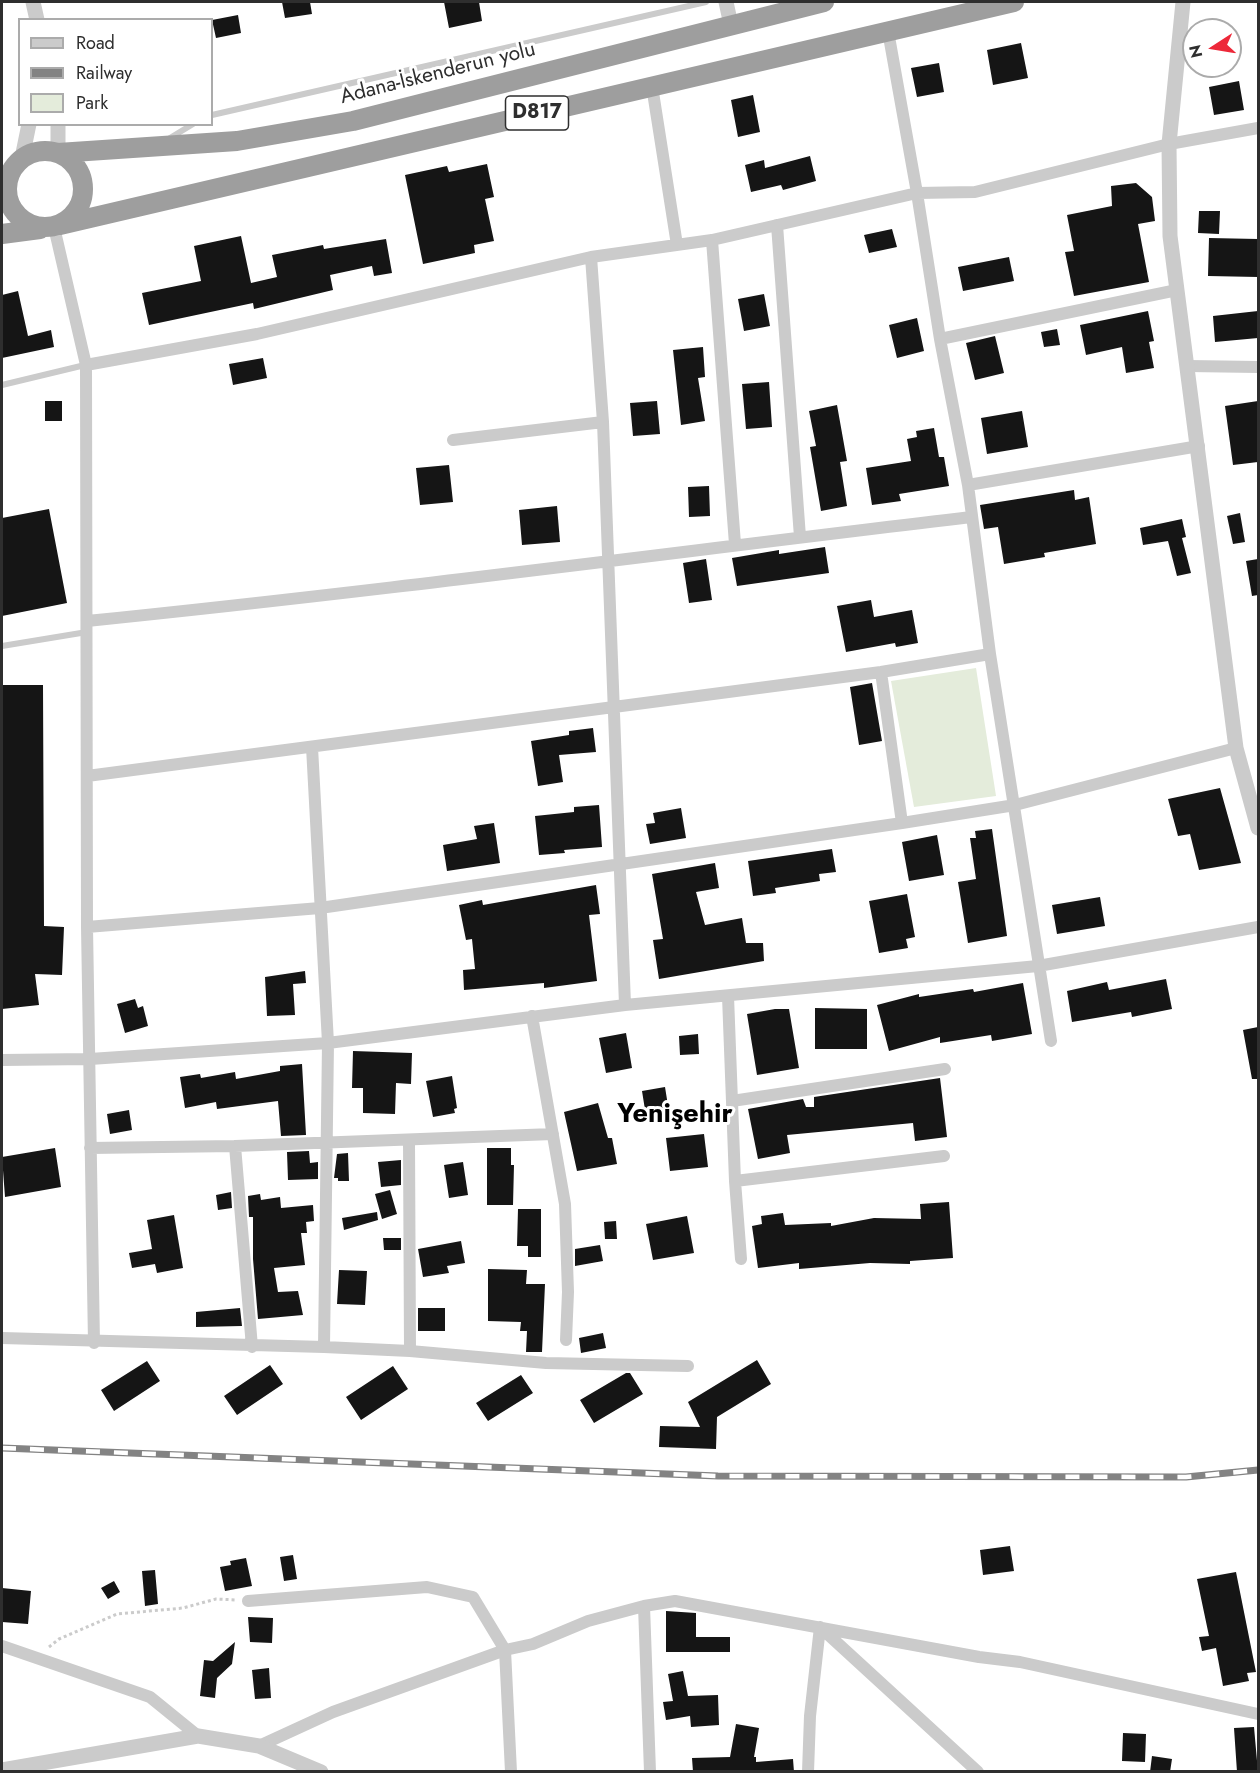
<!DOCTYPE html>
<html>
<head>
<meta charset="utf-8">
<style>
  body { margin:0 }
  #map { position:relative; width:1260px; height:1773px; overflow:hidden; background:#fff; font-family:Jost,sans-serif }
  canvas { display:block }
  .frame { position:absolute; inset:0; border:3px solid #2e2e2e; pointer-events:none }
  .legend { position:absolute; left:18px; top:18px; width:195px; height:108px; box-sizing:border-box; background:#fff; border:2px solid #ababab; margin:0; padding:8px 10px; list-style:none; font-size:18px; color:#2e2e2e }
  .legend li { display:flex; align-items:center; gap:12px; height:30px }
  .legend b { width:30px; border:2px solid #ababab }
  .north { position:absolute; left:1182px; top:18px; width:60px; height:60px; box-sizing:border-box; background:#fff; border:2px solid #ababab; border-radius:50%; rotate:258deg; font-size:16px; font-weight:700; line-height:24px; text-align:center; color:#2e2e2e }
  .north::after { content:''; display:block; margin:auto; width:21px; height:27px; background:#ed2839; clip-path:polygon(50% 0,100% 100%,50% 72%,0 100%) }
</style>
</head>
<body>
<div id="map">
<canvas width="1260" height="1773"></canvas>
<div class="frame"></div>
<ul class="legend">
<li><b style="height:8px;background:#cbcbcb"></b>Road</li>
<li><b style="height:8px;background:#838383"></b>Railway</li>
<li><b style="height:16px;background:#e4ecdb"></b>Park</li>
</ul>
<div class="north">N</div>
</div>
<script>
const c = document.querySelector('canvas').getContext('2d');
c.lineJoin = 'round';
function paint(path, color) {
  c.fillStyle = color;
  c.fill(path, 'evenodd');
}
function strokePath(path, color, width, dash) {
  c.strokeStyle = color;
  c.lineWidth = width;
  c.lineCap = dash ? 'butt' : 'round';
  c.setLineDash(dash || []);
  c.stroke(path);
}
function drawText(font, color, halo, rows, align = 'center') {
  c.font = font + ' Jost,sans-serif';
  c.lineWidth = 6;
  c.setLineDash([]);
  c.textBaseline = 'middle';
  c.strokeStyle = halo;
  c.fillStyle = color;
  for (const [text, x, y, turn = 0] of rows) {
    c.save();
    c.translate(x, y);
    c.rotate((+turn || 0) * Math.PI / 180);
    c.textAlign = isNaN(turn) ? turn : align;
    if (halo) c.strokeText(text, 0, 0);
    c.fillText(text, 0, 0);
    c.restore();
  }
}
const green = new Path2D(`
  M976,668L996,796L914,807L891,681Z`);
const building = new Path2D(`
  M282,2H310L312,14L285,18Z
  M444,2H479L482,21L449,28Z
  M238,15L241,33L216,38L212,20Z
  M1021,43L1028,78L993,85L987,50Z
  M939,63L944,92L917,97L911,68Z
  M1239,81L1244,110L1214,115L1209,87Z
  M753,95L760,132L738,137L731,100Z
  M810,156L816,181L783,190L781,185L751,192L745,165L764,160L765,168Z
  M487,164L494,197L485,199L494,241L474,245L475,253L423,264L405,175L447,166L449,172Z
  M1136,183L1152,197L1155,221L1138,224L1149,282L1074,296L1065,252L1074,251L1067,215L1112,206L1111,186Z
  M1199,211H1220L1219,234L1198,233Z
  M892,229L897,247L869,253L864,235Z
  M241,236L251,283L277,277L272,255L323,245L324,249L386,239L392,273L374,276L372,266L330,275L333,290L254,309L253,303L149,325L142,293L201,281L194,246Z
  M1209,238L1258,239V277L1208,276Z
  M1009,257L1014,281L963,291L958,267Z
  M18,291L28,336L51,330L54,347L2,358V295Z
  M764,294L770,326L744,331L738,299Z
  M1148,311L1154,341L1149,342L1154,368L1126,373L1122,347L1086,355L1080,325Z
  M1258,311V338L1215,342L1213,316Z
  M917,318L924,351L897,358L889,325Z
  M1057,329L1060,345L1044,347L1041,332Z
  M995,336L1004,373L975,380L966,343Z
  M703,347L705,377L698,378L705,421L681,425L673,350Z
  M263,358L267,378L233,385L229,364Z
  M769,382L772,427L746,429L742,384Z
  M45,401H62V421H45Z
  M657,401L660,434L633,436L630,403Z
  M1258,401V462L1233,465L1225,406Z
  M837,405L847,461L840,462L847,506L821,511L810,447L816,446L809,411Z
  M1022,411L1028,447L987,454L981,418Z
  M934,428L939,457H944L949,486L899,494L901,501L872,505L866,468L911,461L907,439L917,437L916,431Z
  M449,465L453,502L420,505L416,468Z
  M709,486L710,516L689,517L688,487Z
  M1074,490L1075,500L1089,497L1096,544L1044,553L1045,557L1004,564L998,527L984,529L980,505Z
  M557,506L560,542L522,545L519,510Z
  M49,509L67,603L2,616V518Z
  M1240,513L1245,542L1233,544L1227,516Z
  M1182,519L1186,537L1182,538L1191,573L1177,576L1168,541L1143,545L1140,528Z
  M825,547L829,573L737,586L732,558L779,550V554Z
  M706,559L712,600L689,603L683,563Z
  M1258,559V595L1252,596L1246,561Z
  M871,600L874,617L912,610L918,643L896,647L895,643L846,652L837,606Z
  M872,683L882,741L859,745L850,687Z
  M2,685H43L44,926L64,927L62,975L35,974L39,1005L2,1009Z
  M593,728L596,752L559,755L563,782L538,786L531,741L569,735V731Z
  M1220,788L1241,863L1199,870L1190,834L1178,836L1168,799Z
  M599,805L602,847L564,850L565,853L539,855L535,816L574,812V807Z
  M681,808L686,838L650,844L646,824L655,823L653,813Z
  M494,823L500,863L447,871L443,845L477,839L474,826Z
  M992,829L1007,936L968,943L958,882L976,879L970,838H976L975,831Z
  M937,835L944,875L909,881L902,842Z
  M832,849L836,872L819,874L820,881L775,888L776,893L753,896L748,861Z
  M715,863L719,888L696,892L705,925L742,918L746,943H763L764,961L659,979L653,940L663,939L652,874Z
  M596,885L600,914L589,915L597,981L544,988V983L464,990L463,970L475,969L472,939L466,940L459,905L482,900L483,905Z
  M907,894L915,937L906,939L908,948L879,953L869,901Z
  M1100,897L1105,926L1057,934L1052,905Z
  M305,971L306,983L293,984L295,1015L267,1016L265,977Z
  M1166,979L1172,1009L1132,1017L1131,1012L1072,1022L1067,991L1107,982L1109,990Z
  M1023,983L1032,1034L992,1041L991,1035L940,1043V1037L889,1051L877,1005L919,994V997L973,989L974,992Z
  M135,999L138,1008L143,1006L148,1026L125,1033L117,1004Z
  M815,1008L867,1009V1049H815Z
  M775,1009H789L799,1068L757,1075L747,1014Z
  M1258,1027V1079H1252L1243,1030Z
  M626,1033L632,1068L606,1073L599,1038Z
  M698,1034L699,1054L680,1055L679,1036Z
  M353,1051L412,1053L411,1084L396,1083L395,1114L363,1113V1088H352Z
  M302,1064L306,1135L281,1136L278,1101L217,1109L216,1102L185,1108L180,1077L200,1074L201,1078L235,1072L236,1079L280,1071V1066Z
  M452,1076L457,1108L454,1109L455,1113L433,1117L426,1081Z
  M940,1078L947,1137L915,1141L913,1123L787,1135L790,1153L758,1159L748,1109L803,1099L806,1107H814V1097Z
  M665,1087L669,1112L646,1116L642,1091Z
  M598,1103L608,1138H612L617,1164L577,1171L564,1112Z
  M129,1110L132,1130L110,1134L107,1114Z
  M704,1134L708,1167L670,1171L666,1138Z
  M55,1148L61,1187L5,1197L2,1157Z
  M487,1148H511V1165H514L513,1205H487Z
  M309,1151L310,1163L318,1162V1179L288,1180L287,1152Z
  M348,1153L349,1181H338V1178H334L337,1154Z
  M401,1160V1185L381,1187L378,1162Z
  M463,1162L468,1195L449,1198L444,1165Z
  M390,1190L397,1214L382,1219L375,1194Z
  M231,1192L232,1208L218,1210L216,1195Z
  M260,1194L261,1200L280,1197L281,1208L313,1205L314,1221L306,1222L307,1233H301L305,1265L274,1268L278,1292L298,1291L303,1315L258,1319L253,1259V1217H249L248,1196Z
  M949,1202L953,1258L910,1261V1264L870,1263L799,1269V1263L758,1268L752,1226L762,1224L761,1216L783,1213L785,1225L831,1223V1226L874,1218L921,1219L920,1204Z
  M518,1209H541V1257H528V1246H517Z
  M377,1212L378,1220L344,1230L342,1218Z
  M174,1215L183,1268L157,1273L155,1264L132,1268L129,1253L152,1249L147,1220Z
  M687,1216L694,1253L653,1260L646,1224Z
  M616,1221L617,1239H605L604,1222Z
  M383,1238H401V1250H384Z
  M461,1241L465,1263L447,1266L449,1273L423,1277L418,1249Z
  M600,1245L603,1261L575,1266V1249Z
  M488,1269L527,1270L526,1284H545L542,1352H526L527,1331H520L521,1322L488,1321Z
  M339,1270L367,1271L365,1305L337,1304Z
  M240,1308L242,1326L196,1327V1312Z
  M418,1308H445V1331H418Z
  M603,1333L606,1348L581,1353L579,1338Z
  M757,1360L771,1384L717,1417L716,1449L659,1447L660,1426L700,1427L688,1402Z
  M147,1361L160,1381L114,1411L101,1390Z
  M270,1365L283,1384L237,1415L224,1396Z
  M393,1366L408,1389L361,1420L346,1397Z
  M626,1373H630L643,1394L594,1423L580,1400Z
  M521,1375L533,1393L488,1421L476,1403Z
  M1010,1546L1014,1571L983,1575L980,1550Z
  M293,1555L297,1579L284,1581L280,1557Z
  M246,1558L252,1586L225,1591L220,1567L231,1565L230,1561Z
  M155,1570L158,1604L145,1606L142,1571Z
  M1236,1572L1256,1672L1247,1673L1249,1681L1223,1686L1216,1648L1202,1651L1199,1637L1209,1636L1197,1579Z
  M114,1581L120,1592L108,1599L101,1588Z
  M2,1588L31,1591L28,1624L2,1622Z
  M666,1611L696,1613V1637H730V1652H666Z
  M248,1617L273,1618L272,1643L250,1642Z
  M235,1642L232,1664L217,1678L215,1698L200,1696L204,1660L213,1661Z
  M269,1668L271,1698L255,1699L252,1670Z
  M683,1671L688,1696L718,1695L719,1725L691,1727L690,1716L666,1720L663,1702L673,1701L668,1674Z
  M736,1724L759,1728L754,1757H756V1762L793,1759L794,1772H693L692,1758L730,1757Z
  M1254,1727L1258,1772H1237L1234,1728Z
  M1123,1733L1146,1734L1145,1762L1122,1761Z
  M1152,1756L1172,1759L1170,1772H1150Z`);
const path = new Path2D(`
  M49,1647L59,1639L117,1614L183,1608L216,1599L237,1600`);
const service = new Path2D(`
  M212,115L706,2
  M170,138L193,124
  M2,385L85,365
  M2,646L87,632`);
const minor = new Path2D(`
  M888,31L917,193L940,339L968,485L990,654L1051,1041
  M652,86L677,245
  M777,225L800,537
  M54,227L86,365L87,927L94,1343
  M712,240L735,544
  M591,257L603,422L625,1005
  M940,339L1177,290
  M86,365L257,334L591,257L712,240L917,193L975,192L1169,144L1258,128
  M1188,366L1258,367
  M453,440L603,422
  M968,485L1199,446
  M87,621C382,591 676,552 971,517
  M881,672L902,823
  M312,747L328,1043L324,1347
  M87,776L881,672L990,654
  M87,927L320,908L902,823L1015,805L1236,748
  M728,996L735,1181L741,1259
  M532,1016L565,1204L568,1292L566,1340
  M2,1060L90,1059L328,1043L625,1005L1038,966L1258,927
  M732,1101L945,1069
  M409,1141L410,1351
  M90,1148L235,1146
  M735,1181L944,1156
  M2,1338L324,1347L410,1351L546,1363L688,1366
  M252,1347L235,1146L553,1134
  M248,1601L427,1587L473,1597L505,1650L511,1772
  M821,1628L978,1772
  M2,1646L150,1697L198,1736
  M259,1746L333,1712L505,1650L533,1644L588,1621L644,1606
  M650,1772L644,1606L675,1601L979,1657L1020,1662L1258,1714
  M808,1772L810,1716L820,1627`);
const tertiary = new Path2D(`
  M33,2L37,20
  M726,2L731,25
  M1183,2L1169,144L1170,236L1236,748L1258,828
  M58,153V124
  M22,158L29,124
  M2,1770L198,1736L259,1746L321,1772`);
const trunk = new Path2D(`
  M7 189a38 38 0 1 1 76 0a38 38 0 1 1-76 0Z
  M58,153L237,141L353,121L824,2
  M60,225L1014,2
  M2,234L40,229`);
const rail = new Path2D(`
  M2,1448L718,1476L1186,1477L1258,1470`);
const shields = [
  [537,113,63]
];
const shieldNames = [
  ["D817",537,113]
];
const streetNames = [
  ["Adana-İskenderun yolu",438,74,-14]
];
const districtNames = [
  ["Yenişehir",675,1115]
];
paint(green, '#e4ecdb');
paint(building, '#151515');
strokePath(path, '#cbcbcb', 3, [3, 3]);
strokePath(service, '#cbcbcb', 6);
strokePath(minor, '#cbcbcb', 12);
strokePath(tertiary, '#cbcbcb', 15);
strokePath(trunk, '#9e9e9e', 20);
strokePath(rail, '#838383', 7);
strokePath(rail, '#fff', 4.5, [14]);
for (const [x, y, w] of shields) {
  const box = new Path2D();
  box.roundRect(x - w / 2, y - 17, w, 34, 4.5);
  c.fillStyle = '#fff';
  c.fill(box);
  strokePath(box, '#2e2e2e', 1.5);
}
drawText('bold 20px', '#2e2e2e', null, shieldNames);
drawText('21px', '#2e2e2e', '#fff', streetNames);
drawText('bold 27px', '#000', '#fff', districtNames);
</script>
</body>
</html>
